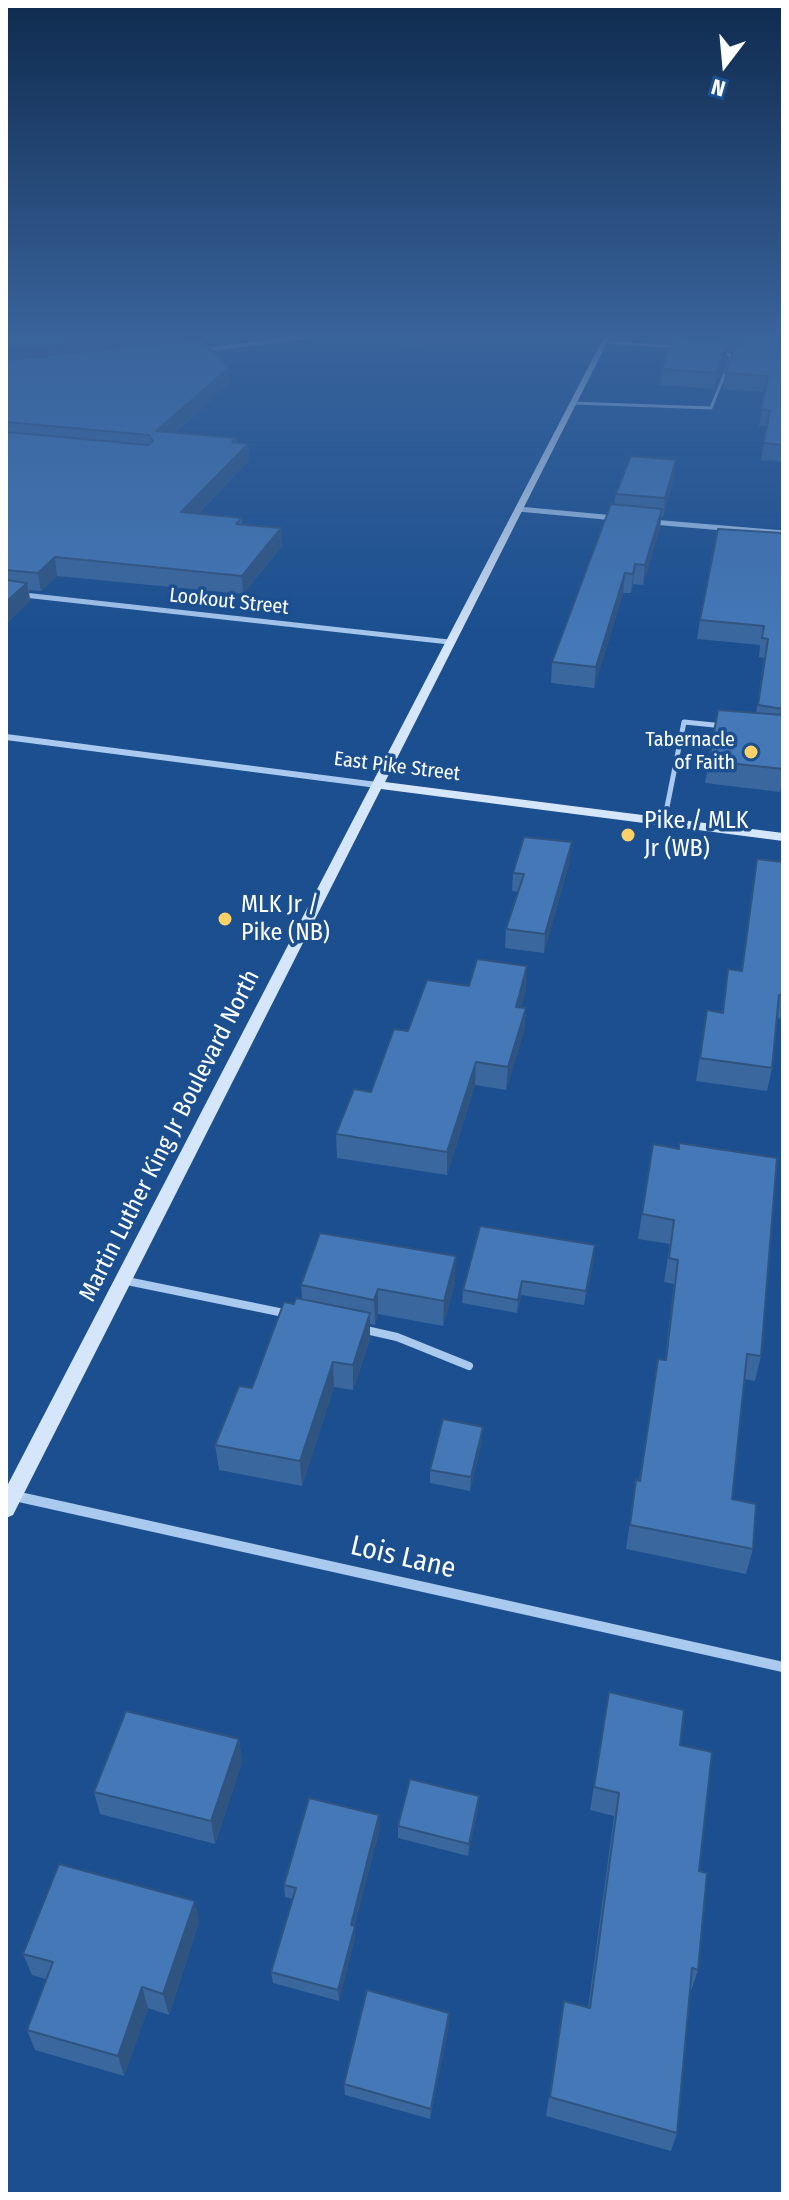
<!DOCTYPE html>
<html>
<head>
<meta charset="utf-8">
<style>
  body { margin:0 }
  #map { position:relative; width:789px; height:2200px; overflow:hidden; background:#1b4f8f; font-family:"Fira Sans Condensed",sans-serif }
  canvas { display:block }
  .frame { position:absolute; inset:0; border:8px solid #fff; pointer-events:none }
  .north { position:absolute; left:685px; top:24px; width:80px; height:80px; -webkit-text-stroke:6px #1b4f8f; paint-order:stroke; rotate:196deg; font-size:22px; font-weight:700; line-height:32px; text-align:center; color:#fff }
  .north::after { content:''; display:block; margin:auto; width:28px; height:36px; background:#fff; clip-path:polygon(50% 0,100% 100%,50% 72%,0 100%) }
</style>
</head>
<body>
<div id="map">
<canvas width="789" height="2200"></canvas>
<div class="frame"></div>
<div class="north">N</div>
</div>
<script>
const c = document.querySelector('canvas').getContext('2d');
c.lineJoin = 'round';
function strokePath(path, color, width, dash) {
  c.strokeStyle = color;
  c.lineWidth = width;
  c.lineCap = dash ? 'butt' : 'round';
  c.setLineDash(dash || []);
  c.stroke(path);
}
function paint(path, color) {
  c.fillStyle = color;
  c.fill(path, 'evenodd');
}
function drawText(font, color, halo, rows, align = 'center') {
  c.font = font + ' "Fira Sans Condensed",sans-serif';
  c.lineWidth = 7;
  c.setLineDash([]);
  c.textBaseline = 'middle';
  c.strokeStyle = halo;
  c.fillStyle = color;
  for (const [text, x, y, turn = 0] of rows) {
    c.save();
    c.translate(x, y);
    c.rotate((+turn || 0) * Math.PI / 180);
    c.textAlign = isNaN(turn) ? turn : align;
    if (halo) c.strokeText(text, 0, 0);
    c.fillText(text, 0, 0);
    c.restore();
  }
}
const laneFar2 = new Path2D(`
  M604,342L677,347
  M573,403L711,408L732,356L720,351`);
const laneFar1 = new Path2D(`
  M664,822L684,722L724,726`);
const lane = new Path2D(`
  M127,1281L284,1313
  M366,1330L397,1337L469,1366`);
const streetFar3 = new Path2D(`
  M203,350L309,337`);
const streetFar2 = new Path2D(`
  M518,509L615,518
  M652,522L783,533
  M6,593L449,642`);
const streetFar1 = new Path2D(`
  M6,737L377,785`);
const street = new Path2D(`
  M15,1496L783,1667`);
const secondary = new Path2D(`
  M604,337H610L385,782L783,833V841L381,789L13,1515L6,1518V1488Z`);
const wall = new Path2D(`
  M6,337H192V340L229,368L230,383L174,433L236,438L237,443L248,444L249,460L198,514L242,518V525L281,528L282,546L243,594L57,576L41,591L29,590L30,601L6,624Z
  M382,337H500L422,348H401Z
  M673,337H783V462L761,460L767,426H759L765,392L723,389L725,373L734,352L727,350L726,359L714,389L660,385L662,369Z
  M674,477L663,517L661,516L660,527L643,585L633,584L631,593H623L594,688L551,683L552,662L614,504L616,494Z
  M783,533V776L780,792L705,783L709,761L756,713L764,658L759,657L760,645L697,639L700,620Z
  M757,859L783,862V1019L777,1018L772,1068L767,1091L696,1081L707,1010L722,1012L728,969L741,971Z
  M570,860L544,953L505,948L506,929L519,892L512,891L513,873Z
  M469,986L526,989L521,1007L526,1008L524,1031L506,1090L475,1085L447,1175L337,1158L336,1134L371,1092L408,1031Z
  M653,1144L761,1356L755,1381L744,1379L732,1499L753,1549L746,1574L626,1549L636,1480L639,1481L658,1359L665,1360L674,1284L664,1282L670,1244L638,1239Z
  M594,1259L584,1305L521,1295L517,1313L462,1303L463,1290Z
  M455,1282L443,1326L378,1314L375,1325L370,1324V1339L353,1390L334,1387L302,1486L219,1470L215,1445L252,1388L294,1304L302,1299L301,1285Z
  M482,1440L470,1491L430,1483V1470Z
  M609,1692L680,1745L699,1871L698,1970L691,1991L690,1990L677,2133L671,2151L546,2116L564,2001L588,2008L614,1816L590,1810Z
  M239,1739L242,1762L215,1844L100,1814L94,1792Z
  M478,1808L468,1856L398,1838V1826Z
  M380,1828L354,1926L355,1937L339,2001L273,1983L271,1972L293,1899L285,1897L284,1885Z
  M199,1922L169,2015L148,2008L124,2076L35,2050L27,2030L46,1979L32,1975L23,1954Z
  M449,2024L430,2119L345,2095L344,2084Z`);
const shadedWall = new Path2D(`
  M132,337H192L193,345L6,365V350Z
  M422,337H500L422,348Z
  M728,343L726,359L714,389L716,373Z
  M229,368L230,383L157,447L156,431Z
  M248,444L249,460L182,530L181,512Z
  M676,460L674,477L663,517L665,498Z
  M662,509L660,527L643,585L645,565Z
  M281,528L282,546L243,594L242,576Z
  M55,557L57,576L41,591L38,573Z
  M635,564L633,584L631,593L633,574Z
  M625,573L623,593L594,688L596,667Z
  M27,583L30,601L6,624V602Z
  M572,842L570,860L544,953L545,934Z
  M527,966L526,989L515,1030L516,1007Z
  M526,1008L524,1031L506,1090L508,1067Z
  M476,1062L475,1085L447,1175V1152Z
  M595,1245L594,1259L584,1305L586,1291Z
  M456,1256L455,1282L443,1326L444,1301Z
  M522,1281L521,1295L517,1313L518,1300Z
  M378,1289V1314L375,1325L374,1300Z
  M370,1313V1339L353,1390V1365Z
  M333,1362L334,1387L302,1486L300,1461Z
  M483,1427L482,1440L470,1491L471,1477Z
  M239,1739L242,1762L215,1844L211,1821Z
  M479,1796L478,1808L468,1856L469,1844Z
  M379,1815L380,1828L351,1936V1925Z
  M195,1901L199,1922L169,2015L163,1994Z
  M355,1926V1937L339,2001L338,1990Z
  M142,1987L148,2008L124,2076L118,2056Z
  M449,2013V2024L430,2119L431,2109Z`);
const building = new Path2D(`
  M6,337H132L6,350Z
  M673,337L713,339L728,343L716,373L662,369Z
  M735,337H783V445L764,443L770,410L761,409L768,376L725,373L738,342Z
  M201,339L229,368L156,431L236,438L232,442L248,444L181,512L242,518L236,524L281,528L242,576L55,557L38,573L6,570V432L148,445L153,441L149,435L6,422V360Z
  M631,456L676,460L665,498L616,494Z
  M611,504L662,509L645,565L635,564L633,574L625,573L596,667L552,662Z
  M718,529L783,533V709L758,705L768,639L762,638L764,626L700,620Z
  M6,580L27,583L6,602Z
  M718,710L783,715V769L709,761Z
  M524,837L572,842L545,934L506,929L524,874L513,873Z
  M757,859L783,862V995H779L772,1068L700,1058L707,1010L723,1013L728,969L742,971Z
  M477,959L527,966L516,1007L526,1008L508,1067L476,1062L447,1152L336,1134L354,1089L371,1092L394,1029L408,1031L427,980L469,986Z
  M679,1143L777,1158L761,1356L747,1354L732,1499L756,1504L753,1549L630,1525L636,1480L640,1481L658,1359L666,1360L678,1260L669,1258L674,1220L642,1214L653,1144L679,1149Z
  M480,1226L595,1245L586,1291L522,1281L518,1300L463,1290Z
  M320,1233L456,1256L444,1301L378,1289L374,1300L301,1285Z
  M296,1298L370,1313L353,1365L333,1362L300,1461L215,1445L239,1386L252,1388L284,1302L294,1304Z
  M443,1419L483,1427L471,1477L430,1470Z
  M609,1692L684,1710L680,1745L712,1752L699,1871L707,1873L698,1970L692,1968L677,2133L550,2097L564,2001L590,2008L619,1793L594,1787Z
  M126,1711L239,1739L211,1821L94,1792Z
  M410,1779L479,1796L469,1844L398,1826Z
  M309,1798L379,1815L351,1925L355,1926L338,1990L271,1972L296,1888L284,1885Z
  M59,1864L195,1901L163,1994L142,1987L118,2056L27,2030L53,1962L23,1954Z
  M367,1990L449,2013L431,2109L344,2084Z`);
const markers = [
  [751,752,8,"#ffd166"],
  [628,835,8,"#ffd166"],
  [225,919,8,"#ffd166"]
];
const farStreetnames = [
  ["Lookout Street",229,602,6],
  ["East Pike Street",397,767,7]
];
const farPoinames = [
  ["Tabernacle",735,740],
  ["of Faith",735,763]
];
const poiNames = [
  ["Pike / MLK",644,821],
  ["Jr (WB)",644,849],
  ["MLK Jr /",241,905],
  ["Pike (NB)",241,933]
];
const streetNames = [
  ["Martin Luther King Jr Boulevard North",170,1136,-63]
];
const nearStreetnames = [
  ["Lois Lane",403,1558,13]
];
strokePath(laneFar2, '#a9c9ee', 3);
strokePath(laneFar1, '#a9c9ee', 5);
strokePath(lane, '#a9c9ee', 8);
strokePath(streetFar3, '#a9c9ee', 4);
strokePath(streetFar2, '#a9c9ee', 5);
strokePath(streetFar1, '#a9c9ee', 6);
strokePath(street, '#a9c9ee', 10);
paint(secondary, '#d6e6fa');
paint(wall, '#3a679d');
paint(shadedWall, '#305480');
paint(building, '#4478b7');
strokePath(building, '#305480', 2);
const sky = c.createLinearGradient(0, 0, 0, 645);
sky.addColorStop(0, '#0f2b4f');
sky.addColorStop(0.52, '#39639b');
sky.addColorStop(1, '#39639b00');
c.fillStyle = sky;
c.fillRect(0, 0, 789, 645);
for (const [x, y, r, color] of markers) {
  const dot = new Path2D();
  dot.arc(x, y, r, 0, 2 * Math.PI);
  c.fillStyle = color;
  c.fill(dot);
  strokePath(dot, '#1b4f8f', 3);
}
drawText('20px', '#fff', '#1b4f8f', farStreetnames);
drawText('20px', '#fff', '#1b4f8f', farPoinames, 'right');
drawText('24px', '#fff', '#1b4f8f', poiNames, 'left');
drawText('24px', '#fff', '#1b4f8f', streetNames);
drawText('28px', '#fff', '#1b4f8f', nearStreetnames);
</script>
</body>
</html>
